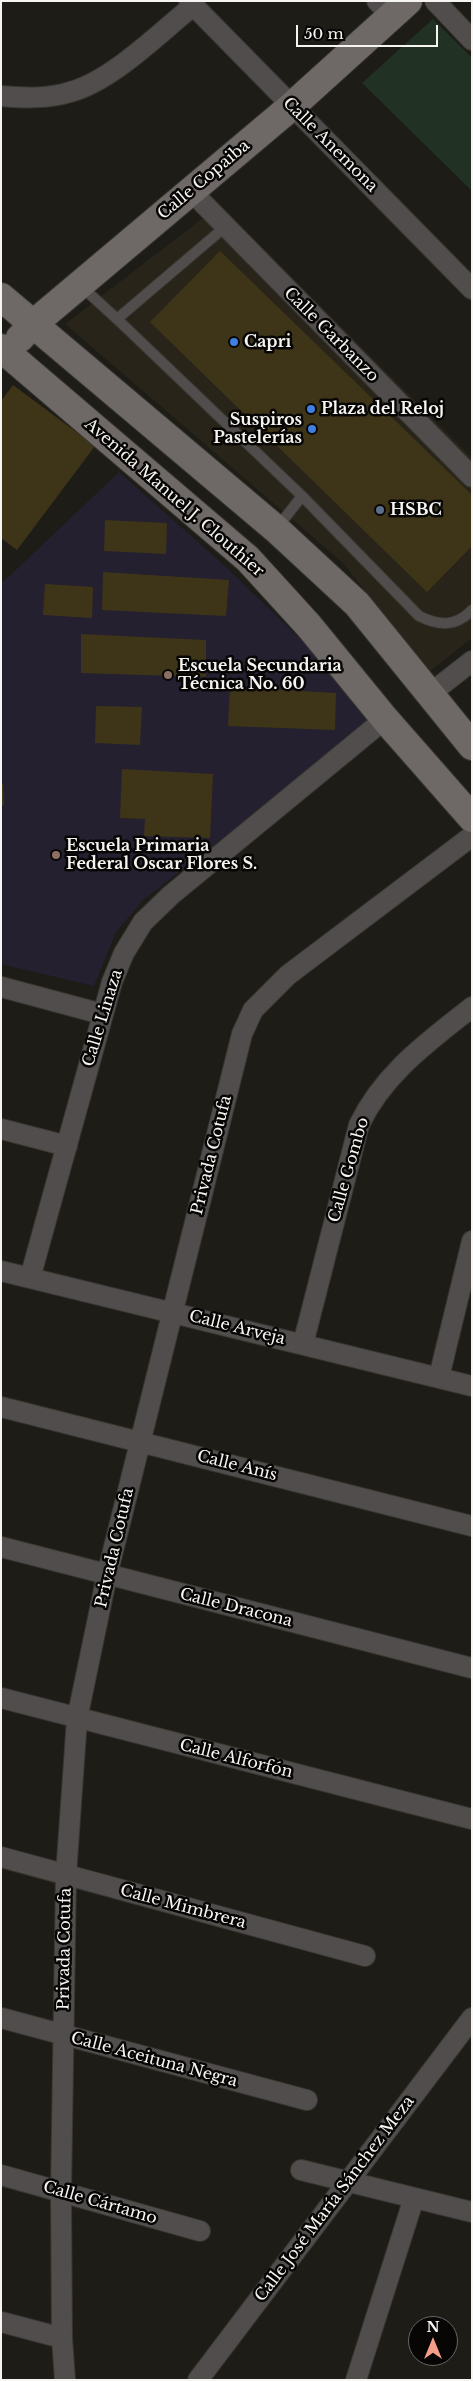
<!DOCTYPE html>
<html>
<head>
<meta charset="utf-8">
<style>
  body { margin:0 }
  #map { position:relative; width:473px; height:2381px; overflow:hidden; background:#1d1c16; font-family:"Libre Baskerville",serif }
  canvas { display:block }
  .frame { position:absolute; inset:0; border:2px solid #f6f5f1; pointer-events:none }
  .north { position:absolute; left:408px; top:2316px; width:50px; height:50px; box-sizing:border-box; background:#070605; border:1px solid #676663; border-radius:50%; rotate:0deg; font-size:14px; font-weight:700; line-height:20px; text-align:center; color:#f6f5f1 }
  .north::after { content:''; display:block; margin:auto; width:18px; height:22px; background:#f49e87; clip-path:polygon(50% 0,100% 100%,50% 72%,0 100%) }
  .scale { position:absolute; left:296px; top:25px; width:142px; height:22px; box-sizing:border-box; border:2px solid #f6f5f1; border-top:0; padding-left:6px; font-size:15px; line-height:18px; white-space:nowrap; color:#f6f5f1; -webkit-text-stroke:4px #070605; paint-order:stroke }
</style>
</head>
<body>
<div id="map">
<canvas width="473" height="2381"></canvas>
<div class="frame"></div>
<div class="north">N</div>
<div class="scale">50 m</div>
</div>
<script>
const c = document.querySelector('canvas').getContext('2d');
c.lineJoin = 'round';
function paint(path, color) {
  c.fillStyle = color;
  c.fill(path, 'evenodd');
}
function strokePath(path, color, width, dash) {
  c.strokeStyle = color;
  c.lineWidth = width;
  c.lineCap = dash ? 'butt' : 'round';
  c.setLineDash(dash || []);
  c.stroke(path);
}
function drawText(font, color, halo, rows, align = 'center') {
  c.font = font + ' "Libre Baskerville",serif';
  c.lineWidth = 5;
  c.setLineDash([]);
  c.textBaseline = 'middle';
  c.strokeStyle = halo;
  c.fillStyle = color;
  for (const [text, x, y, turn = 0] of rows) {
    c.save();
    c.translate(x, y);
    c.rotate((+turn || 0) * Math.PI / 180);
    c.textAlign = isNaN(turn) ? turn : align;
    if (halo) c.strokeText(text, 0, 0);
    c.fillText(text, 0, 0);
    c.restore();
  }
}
const built = new Path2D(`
  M220,205L472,458V638L429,672L343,563L65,324Z`);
const education = new Path2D(`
  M119,472L225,566L323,661L374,721L143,900L116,932L94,986L1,964V584Z`);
const green = new Path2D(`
  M433,19L472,58V191L362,83Z`);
const building = new Path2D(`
  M220,251L472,495V546L427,592L150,322Z
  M13,385L95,446L17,550L1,538V401Z
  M105,520L167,523L166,554L104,551Z
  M103,572L229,580L226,616L102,610Z
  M45,584L93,587L92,618L43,615Z
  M81,634L206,640V677L81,673Z
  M230,687L336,693L335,730L228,726Z
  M96,706L142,707L140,745L95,743Z
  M122,769L213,774L210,838L144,836L145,819L120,818Z
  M1,784H3L4,805H1Z`);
const lane = new Path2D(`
  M225,227L117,319L302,496L419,616C439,626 456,627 472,610
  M81,286L117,319
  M277,528L302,496`);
const street = new Path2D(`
  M189,1L472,289
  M377,1L392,17
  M435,1L472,40
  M1,96C24,98 48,99 70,92C112,81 159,33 193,6
  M191,191L472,477
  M431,693L472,661
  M1,987L102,1014
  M1,1129L67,1146
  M1,1271L472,1386
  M30,1278L112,982L124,953L143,922L171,895L385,719
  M303,1344L359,1125C384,1073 428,1042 472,1007
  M439,1377L472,1241
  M1,1407L472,1526
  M1,1547L472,1668
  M1,1698L472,1819
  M1,1857L365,1956
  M1,2018L307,2100
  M301,2170L472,2212
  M1,2175L200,2231
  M1,2322L62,2338
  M65,2380L62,2338L61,2192L66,1875L77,1719L107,1575L242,1034L253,1010L288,975L472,836
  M198,2380L472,2018
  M356,2380L414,2198`);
const secondary = new Path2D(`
  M1,297L276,529L357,604L472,746
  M20,338L32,325L292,106L408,1
  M1,348L248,559L309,626L385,719L472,818`);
const markers = [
  [234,342,5,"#3f7fe0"],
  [311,409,5,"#3f7fe0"],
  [312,429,5,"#3f7fe0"],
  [380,510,5,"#5c6f8a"],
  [168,675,5,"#8d6e63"],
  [56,855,5,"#8d6e63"]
];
const streetNames = [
  ["Calle Anemona",330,145,45],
  ["Calle Copaiba",204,180,-40],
  ["Calle Garbanzo",331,335,45],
  ["Avenida Manuel J. Clouthier",174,498,41],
  ["Calle Linaza",103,1018,-73],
  ["Privada Cotufa",212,1155,-76],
  ["Calle Gombo",349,1170,-74],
  ["Calle Arveja",237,1328,14],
  ["Calle Anís",237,1466,14],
  ["Privada Cotufa",115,1548,-77],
  ["Calle Dracona",236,1608,14],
  ["Calle Alforfón",236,1759,14],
  ["Calle Mimbrera",183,1907,15],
  ["Privada Cotufa",65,1949,-89],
  ["Calle Aceituna Negra",154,2060,15],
  ["Calle José María Sánchez Meza",335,2199,-53],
  ["Calle Cártamo",100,2203,16]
];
const poiNames = [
  ["Capri",244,342],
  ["Plaza del Reloj",321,409],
  ["Suspiros",302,420,"right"],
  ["Pastelerías",302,438,"right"],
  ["HSBC",390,510],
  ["Escuela Secundaria",178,666],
  ["Técnica No. 60",178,684],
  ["Escuela Primaria",66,846],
  ["Federal Oscar Flores S.",66,864]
];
paint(built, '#282419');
paint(education, '#242030');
paint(green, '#213225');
paint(building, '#3e3518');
strokePath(lane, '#373630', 12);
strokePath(street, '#373630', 22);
strokePath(secondary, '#373630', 30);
strokePath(lane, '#504d4c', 10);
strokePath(street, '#504d4c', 20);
strokePath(secondary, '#6e6967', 28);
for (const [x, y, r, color] of markers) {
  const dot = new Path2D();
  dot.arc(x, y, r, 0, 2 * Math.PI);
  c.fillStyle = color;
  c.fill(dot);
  strokePath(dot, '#070605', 2);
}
drawText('16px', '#f6f5f1', '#070605', streetNames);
drawText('bold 16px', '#f6f5f1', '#070605', poiNames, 'left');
</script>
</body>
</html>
